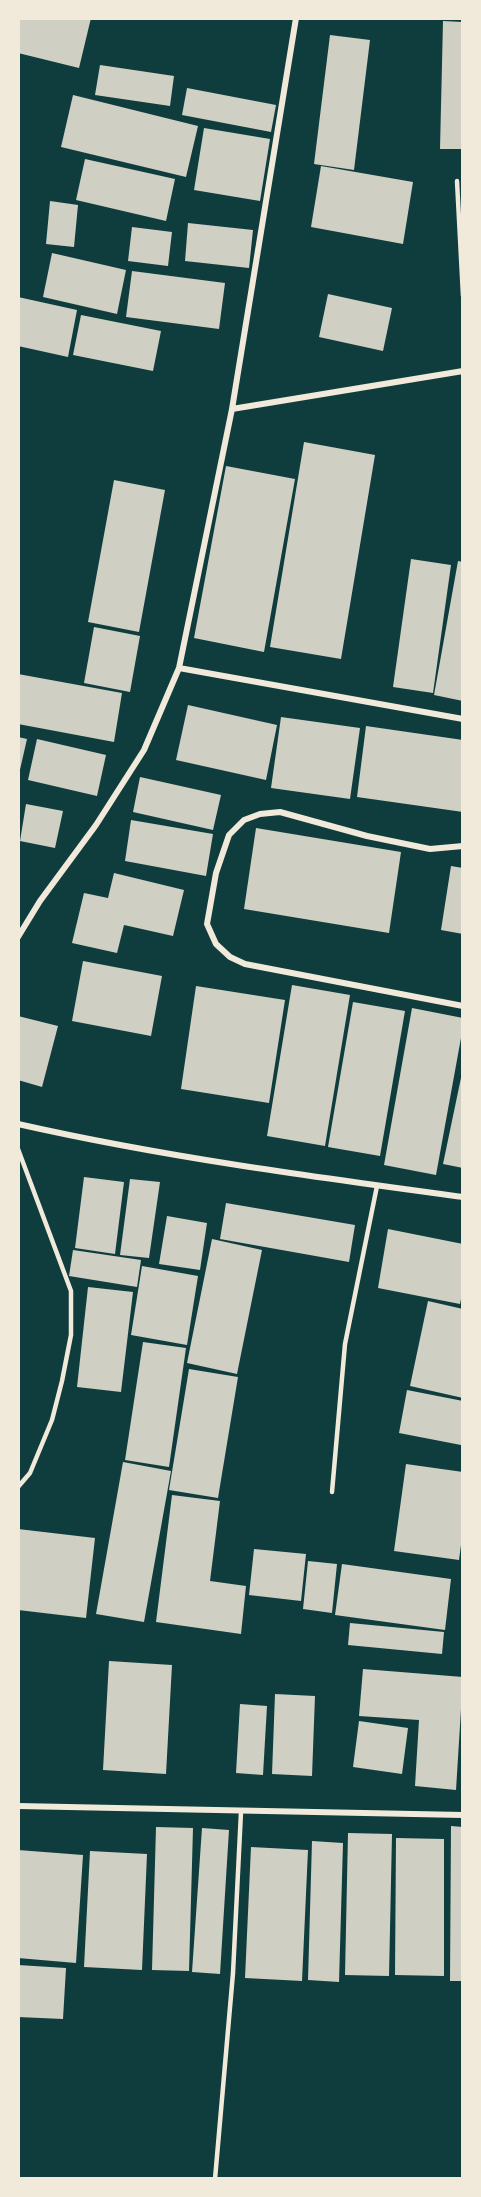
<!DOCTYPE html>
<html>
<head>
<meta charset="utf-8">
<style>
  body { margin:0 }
  #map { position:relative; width:481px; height:2197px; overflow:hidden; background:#0f3d3e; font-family:Mulish,sans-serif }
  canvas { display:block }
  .frame { position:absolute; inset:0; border:20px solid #f1e9da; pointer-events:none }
</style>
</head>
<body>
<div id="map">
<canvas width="481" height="2197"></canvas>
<div class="frame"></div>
</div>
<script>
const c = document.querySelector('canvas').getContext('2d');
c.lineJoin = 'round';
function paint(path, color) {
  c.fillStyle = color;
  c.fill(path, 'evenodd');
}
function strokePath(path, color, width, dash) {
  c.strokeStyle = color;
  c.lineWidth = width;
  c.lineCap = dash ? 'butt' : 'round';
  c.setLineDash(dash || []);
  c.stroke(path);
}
const building = new Path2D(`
  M18,18H91L79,68L18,53Z
  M443,21L463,22V149H440Z
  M330,35L370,40L354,170L314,164Z
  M100,65L174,76L170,106L95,95Z
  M187,88L276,105L271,132L182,115Z
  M73,95L198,126L186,177L61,147Z
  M204,128L270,139L260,201L194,190Z
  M85,159L175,179L166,221L76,200Z
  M321,166L413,182L403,244L311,227Z
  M50,201L78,205L74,247L46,244Z
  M188,223L253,230L249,268L185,261Z
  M132,227L172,232L168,266L128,261Z
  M52,253L126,270L117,314L43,297Z
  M132,271L225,283L219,329L126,317Z
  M328,294L392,308L383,351L319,337Z
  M18,297L77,310L68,357L18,346Z
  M81,315L161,331L153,371L73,355Z
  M304,442L375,455L341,659L270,647Z
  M226,466L295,479L264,652L194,638Z
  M114,480L165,490L139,632L88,622Z
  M411,559L451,565L433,693L393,687Z
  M458,561L463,562V701L434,695Z
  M94,627L140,636L130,692L84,683Z
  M18,674L122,693L114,742L18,724Z
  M188,705L277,725L266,780L176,760Z
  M281,717L360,728L350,799L271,788Z
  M366,726L463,740V812L357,797Z
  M18,737L27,739L19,774H18Z
  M37,739L106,755L97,796L28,780Z
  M140,777L221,795L213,830L133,812Z
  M26,804L63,811L55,848L20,841Z
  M131,820L213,834L206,876L125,861Z
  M256,828L401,852L389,933L244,909Z
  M451,866L463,868V934L441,930Z
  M114,873L184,890L173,936L124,925L117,953L72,943L84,893L108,898Z
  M83,961L162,976L151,1036L72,1021Z
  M292,985L350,995L325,1146L267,1136Z
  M196,986L285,1000L269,1103L181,1089Z
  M353,1002L405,1011L380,1156L328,1147Z
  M412,1008L463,1018V1027L436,1175L384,1165Z
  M18,1016L58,1026L42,1087L18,1080Z
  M462,1073H463V1168L443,1164Z
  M84,1177L124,1182L115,1254L75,1248Z
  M130,1179L160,1182L149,1258L120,1255Z
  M226,1203L355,1225L349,1262L220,1239Z
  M167,1216L207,1223L200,1270L159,1264Z
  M388,1229L463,1244V1289L460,1304L378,1288Z
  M212,1239L262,1250L237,1374L187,1363Z
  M73,1250L141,1260L137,1287L69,1276Z
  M142,1266L198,1276L187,1345L131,1335Z
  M88,1287L133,1292L121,1392L77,1387Z
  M428,1301L463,1309V1398L410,1386Z
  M143,1342L186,1348L169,1467L125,1460Z
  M189,1369L238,1377L218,1498L169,1490Z
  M407,1390L463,1401L461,1445L399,1433Z
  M123,1462L171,1471L144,1622L96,1614Z
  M406,1464L463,1472V1530L459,1560L394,1551Z
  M172,1495L220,1501L210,1581L246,1586L241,1634L156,1622Z
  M18,1529L95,1538L86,1618L18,1610Z
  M254,1549L306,1554L301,1601L249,1595Z
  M308,1561L337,1564L332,1613L303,1609Z
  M342,1564L451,1579L445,1630L335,1615Z
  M350,1623L444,1632L442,1654L348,1645Z
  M109,1661L172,1665L166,1774L103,1770Z
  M363,1669L463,1677L456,1790L415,1786L419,1720L359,1716Z
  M275,1694L315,1696L312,1776L272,1774Z
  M240,1704L267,1706L263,1775L236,1773Z
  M359,1721L408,1728L402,1774L353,1767Z
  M451,1826L463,1827V1981H450Z
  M156,1827L193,1828L189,1971L152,1970Z
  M202,1828L229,1830L220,1974L192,1972Z
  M348,1833L392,1834L389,1976L345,1975Z
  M396,1838L444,1839V1976L395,1975Z
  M312,1841L343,1843L339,1982L308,1980Z
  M251,1847L308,1850L302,1981L245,1978Z
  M18,1850L83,1855L76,1963L18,1958Z
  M90,1851L147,1854L142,1970L84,1967Z
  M18,1965L66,1968L63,2019L18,2017Z`);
const service = new Path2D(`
  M457,181L463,296
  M18,1149L71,1291V1335L62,1381L52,1420L30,1473L18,1487
  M332,1492L345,1344L377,1186
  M215,2179L233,1973L241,1812`);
const minor = new Path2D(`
  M232,409L463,371
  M179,668L463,719
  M463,846L430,849L367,836L280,812L260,814L244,820L229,835L216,873L207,924L216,944L230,957L245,964L463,1006
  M18,937L40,901L96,825L144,750L179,668L232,409L296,18
  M18,1124C164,1157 314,1177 463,1197
  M18,1806L463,1815`);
paint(building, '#cfcfc3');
strokePath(service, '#f1e9da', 4.5);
strokePath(minor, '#f1e9da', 6);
</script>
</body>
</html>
